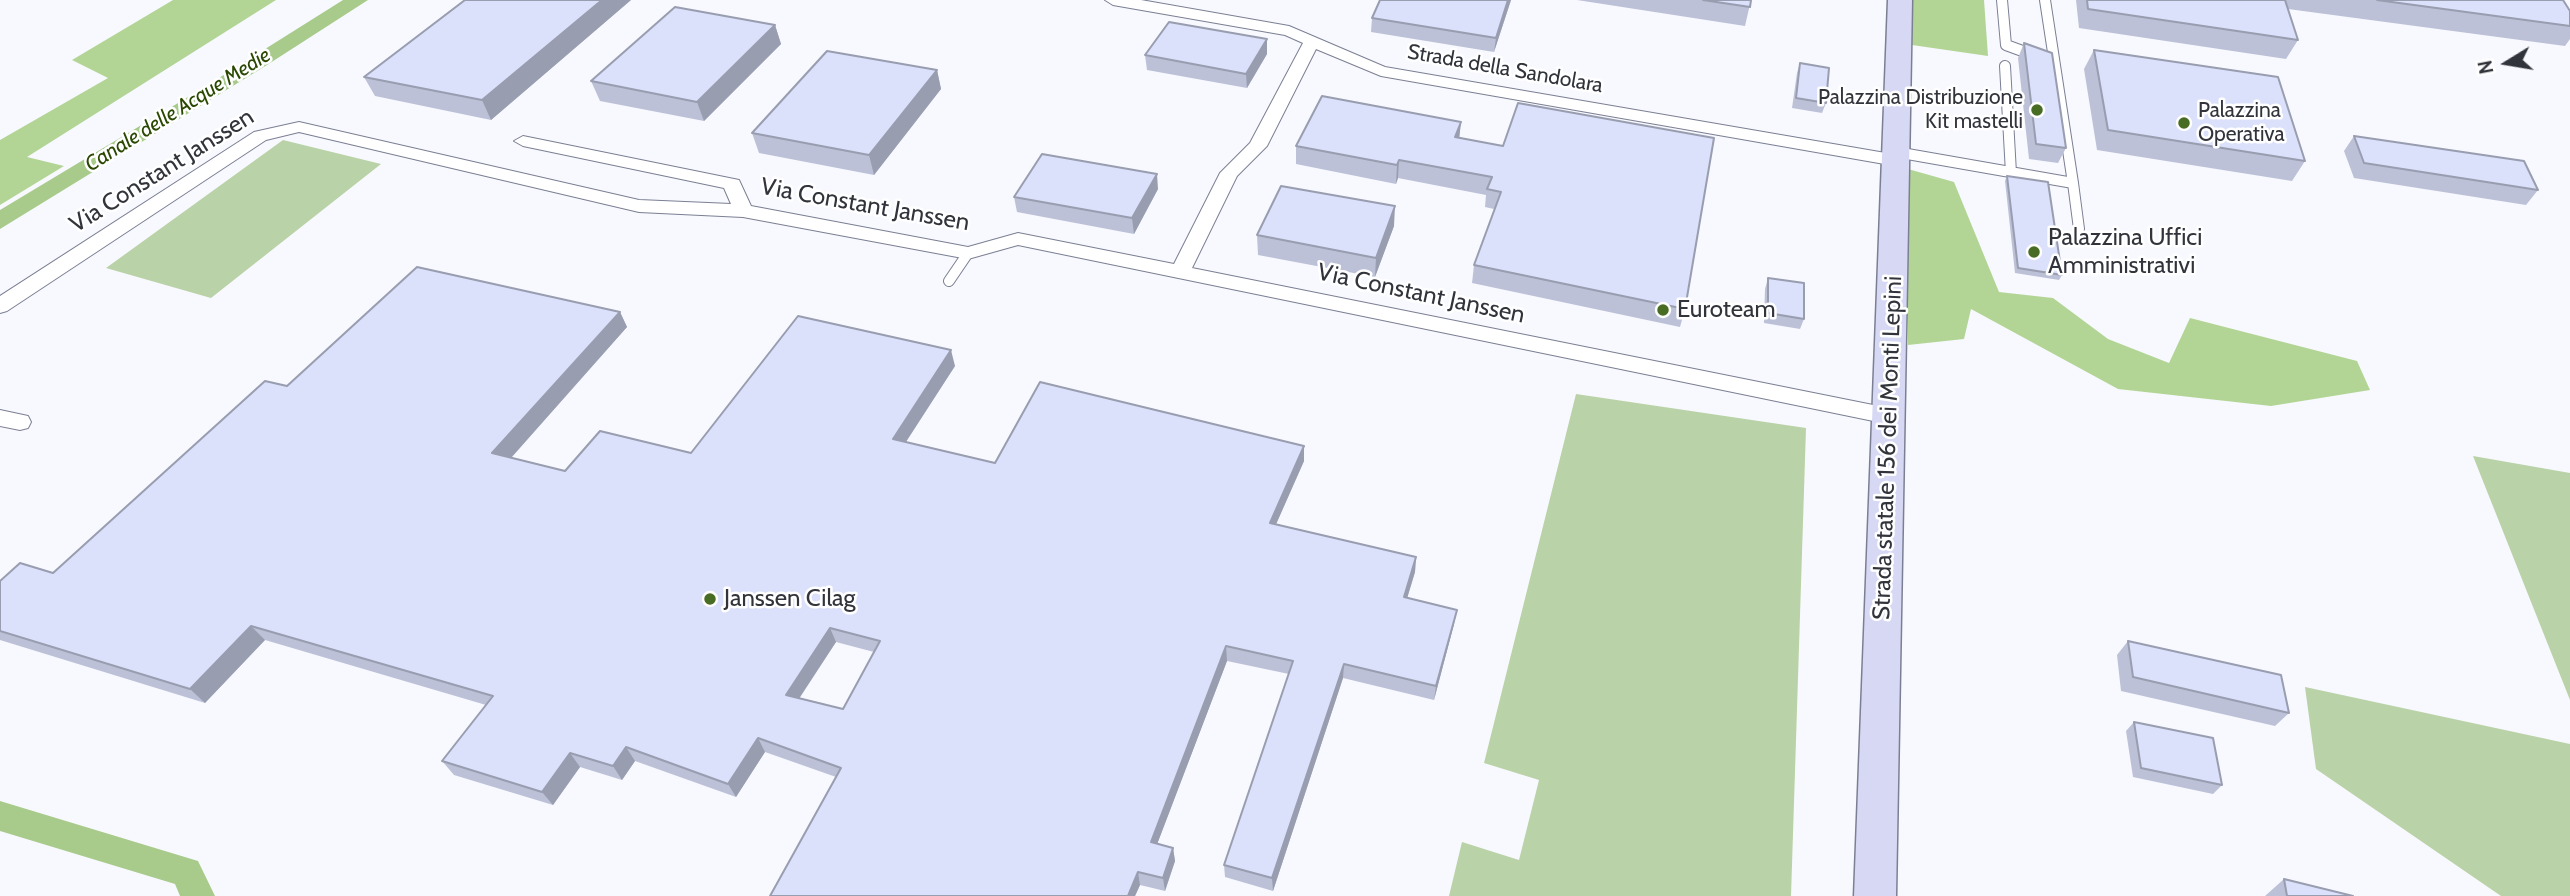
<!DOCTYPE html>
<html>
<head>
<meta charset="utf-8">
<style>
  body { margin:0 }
  #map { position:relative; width:2570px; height:896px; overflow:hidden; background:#f8f9fe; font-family:Cabin,sans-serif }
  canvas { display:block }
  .north { position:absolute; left:2472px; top:28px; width:70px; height:70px; -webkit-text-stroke:5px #fff; paint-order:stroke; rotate:259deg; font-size:19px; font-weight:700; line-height:28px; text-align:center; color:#32343c }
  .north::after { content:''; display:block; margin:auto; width:24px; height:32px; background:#32343c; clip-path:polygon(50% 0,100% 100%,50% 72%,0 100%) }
</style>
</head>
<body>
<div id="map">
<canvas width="2570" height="896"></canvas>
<div class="north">N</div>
</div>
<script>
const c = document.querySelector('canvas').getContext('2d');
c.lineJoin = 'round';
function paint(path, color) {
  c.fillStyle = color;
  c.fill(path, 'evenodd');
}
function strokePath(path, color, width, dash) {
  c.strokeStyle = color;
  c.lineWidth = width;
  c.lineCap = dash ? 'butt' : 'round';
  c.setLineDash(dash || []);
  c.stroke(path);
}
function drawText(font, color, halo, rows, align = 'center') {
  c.font = font + ' Cabin,sans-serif';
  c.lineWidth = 5;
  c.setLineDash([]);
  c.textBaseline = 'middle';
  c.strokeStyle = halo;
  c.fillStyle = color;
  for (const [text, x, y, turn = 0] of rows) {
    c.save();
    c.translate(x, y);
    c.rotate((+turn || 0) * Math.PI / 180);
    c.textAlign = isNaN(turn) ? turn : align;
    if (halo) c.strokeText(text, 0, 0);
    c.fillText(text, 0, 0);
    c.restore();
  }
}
const green = new Path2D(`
  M283,140L381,164L211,298L106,268Z
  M1576,394L1806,428L1791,896H1449L1462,842L1519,860L1539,780L1484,763Z
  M2473,456L2570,473V700Z
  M2305,687L2570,744V896H2501L2316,769Z`);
const forest = new Path2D(`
  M173,0H276L27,157L64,166L0,205V140L108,78L72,60Z
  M1911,0H1984L1988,56L1912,45Z
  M1908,169L1954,182L1999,292L2053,298L2108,339L2169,363L2190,318L2357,361L2370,390L2271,406L2118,389L1971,309L1964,339L1908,345Z`);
const water = new Path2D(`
  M343,0H368L267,65L0,229V210L203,88Z`);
const canal = new Path2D(`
  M0,801L198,861L215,896H180L175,884L0,831Z`);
const service = new Path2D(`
  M2002,0L2006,45L2036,56
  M2005,66L2011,173
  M1896,152L2073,183L2045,0
  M2073,183L2079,229
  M949,281L968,253`);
const minor = new Path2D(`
  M1105,0H1141L1289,26L1385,67L1903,156L1905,160L1903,164L1896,166L1381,76L1316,49L1267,146L1237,176L1192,268L1888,408L1896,410L1899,416L1896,422L1888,424L1018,245L968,259L743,217L639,212L299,132L266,140L7,311L0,313V296L254,132L299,122L639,200L731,204L724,188L523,146L514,141L523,136L739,180L751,206L968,247L1018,233L1174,264L1220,173L1250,143L1303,43L1285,35L1113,5Z
  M0,410L28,416L31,422L28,428L20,430L0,426Z`);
const secondary = new Path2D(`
  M1888,0H1912L1896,896H1854Z`);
const wall = new Path2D(`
  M465,0H631L491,120L375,96L364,77Z
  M1380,0H1511L1494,52L1371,32L1372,18Z
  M1577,0H1751L1745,26Z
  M2076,0H2563L2570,11V39L2565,46L2288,9L2298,40L2286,59L2079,28Z
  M775,25L781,44L704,121L600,101L591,81Z
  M2024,43L2066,148L2058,163L2029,159L2018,58Z
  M2094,50L2305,161L2292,181L2097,150L2084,69Z
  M1267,54L1247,88L1147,70L1145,55Z
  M1800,63L1826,103L1822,113L1792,108L1797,73Z
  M937,70L941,89L874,175L759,153L752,133Z
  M1461,122L1459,138L1685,309L1680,327L1472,283L1474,265L1494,209L1485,207L1486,195L1398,178L1396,184L1296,164V146Z
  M2354,136L2538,190L2526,205L2354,178L2344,151Z
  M2007,176L2062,275L2059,280L2015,273L2005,181Z
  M1158,189L1134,234L1017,212L1014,197Z
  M1394,226L1375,277L1258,255L1257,235Z
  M1768,278L1804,319L1800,329L1764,323L1765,289Z
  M620,312L627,327L511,458L565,471L691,453L955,366L906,442L995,463L1304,446V461L1276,524L1416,557L1415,572L1407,598L1454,624L1434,700L1343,678L1273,891L1225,877L1224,865L1289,674L1227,661L1157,844L1173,848L1175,861L1165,891L1140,885L1135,896H770L836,777L765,752L736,797L635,761L622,780L580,767L553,805L454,775L442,761L486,705L265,640L205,703L0,640V581L53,573L287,386ZM836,642L874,652L843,709L799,699Z
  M2128,641L2289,713L2275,726L2121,691L2117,655Z
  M2134,722L2222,785L2213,794L2133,777L2126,731Z
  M2284,879L2353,896H2265Z`);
const shadedWall = new Path2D(`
  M602,0H631L491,120L482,100Z
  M1508,0H1511L1494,52L1496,38Z
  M775,25L781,44L704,121L697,102Z
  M1267,39V54L1247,88L1246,74Z
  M937,70L941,89L874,175L869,155Z
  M1461,122L1459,140L1455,137Z
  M1399,160L1398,178L1396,184L1397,165Z
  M1157,174L1158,189L1134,234L1132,218Z
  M1395,206L1394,226L1375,277L1376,258Z
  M620,312L627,327L502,468L492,453Z
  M951,350L955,366L898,454L893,439Z
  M1304,446V461L1270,538V523Z
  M1416,557L1415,572L1403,612L1404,597Z
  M1457,610L1454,624L1434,700L1436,686Z
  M251,626L265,640L205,703L190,689Z
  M830,628L836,642L792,709L786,695Z
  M1226,646L1227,661L1153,855L1151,842Z
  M1344,664L1343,678L1273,891L1272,878Z
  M758,738L765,752L736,797L728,784Z
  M626,747L635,761L622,780L613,766Z
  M570,753L580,767L553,805L542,792Z
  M1173,848L1175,861L1165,891L1163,878Z
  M1138,872L1140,885L1135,896H1128Z`);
const building = new Path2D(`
  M465,0H602L482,100L364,77Z
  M1380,0H1508L1496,38L1372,18Z
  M1703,0H1751L1750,7Z
  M2087,0H2285L2298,40L2088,9Z
  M2377,0H2563L2570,11V26Z
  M675,7L775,25L697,102L591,81Z
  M1169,22L1267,39L1246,74L1145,55Z
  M2024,43L2052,53L2066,148L2036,144Z
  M2094,50L2278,77L2305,161L2108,130Z
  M827,51L937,70L869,155L752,133Z
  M1800,63L1829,68L1826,103L1796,98Z
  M1322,96L1461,122L1455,137L1503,146L1518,103L1714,138L1685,309L1474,265L1501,192L1487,189L1492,177L1399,160L1397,165L1296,146Z
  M2354,136L2524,161L2538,190L2364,163Z
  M1042,154L1157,174L1132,218L1014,197Z
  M2007,176L2048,182L2062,275L2018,268Z
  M1281,186L1395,206L1376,258L1257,235Z
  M417,267L620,312L492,453L565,471L600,431L691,453L798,316L951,350L893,439L995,463L1040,382L1304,446L1270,523L1416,557L1404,597L1457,610L1436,686L1344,664L1272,878L1224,865L1293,661L1226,646L1151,842L1173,848L1163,878L1138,872L1128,896H770L841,768L758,738L728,784L626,747L613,766L570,753L542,792L442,761L493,696L251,626L190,689L0,631V581L20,563L53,573L265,381L287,386ZM830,628L880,641L843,709L786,695Z
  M1768,278L1804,283V319L1768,313Z
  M2128,641L2281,675L2289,713L2133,677Z
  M2134,722L2213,738L2222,785L2141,768Z
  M2284,879L2353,896H2287Z`);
const markers = [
  [2037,110,7,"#486c24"],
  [2184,123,7,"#486c24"],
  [2034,252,7,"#486c24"],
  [1663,310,7,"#486c24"],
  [710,599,7,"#486c24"]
];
const farStreetnames = [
  ["Strada della Sandolara",1505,69,10]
];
const farPoinames = [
  ["Palazzina Distribuzione",2023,98],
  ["Kit mastelli",2023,122],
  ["Palazzina",2198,111,"left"],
  ["Operativa",2198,135,"left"]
];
const farWaternames = [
  ["Canale delle Acque Medie",178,110,-32]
];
const streetNames = [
  ["Via Constant Janssen",162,171,-32],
  ["Via Constant Janssen",865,205,10],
  ["Via Constant Janssen",1421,294,12],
  ["Strada statale 156 dei Monti Lepini",1888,448,-88]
];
const poiNames = [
  ["Palazzina Uffici",2048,238],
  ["Amministrativi",2048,266],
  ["Euroteam",1677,310],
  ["Janssen Cilag",724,599]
];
paint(green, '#bad2a7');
paint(forest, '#b2d596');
paint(water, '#a8cb8c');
paint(canal, '#a8cb8c');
strokePath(service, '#7b7f93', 12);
strokePath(minor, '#7b7f93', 2);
strokePath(secondary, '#7b7f93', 3);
strokePath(service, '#fff', 10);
paint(minor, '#fff');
paint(secondary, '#d6d8f4');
paint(wall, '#bcc1d8');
paint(shadedWall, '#999db0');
paint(building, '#dbe0fb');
strokePath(building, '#999db0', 2);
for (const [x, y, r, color] of markers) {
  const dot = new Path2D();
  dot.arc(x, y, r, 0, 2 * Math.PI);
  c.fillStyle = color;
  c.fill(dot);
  strokePath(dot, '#fff', 2.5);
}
drawText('21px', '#32343c', '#fff', farStreetnames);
drawText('21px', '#32343c', '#fff', farPoinames, 'right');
drawText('italic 21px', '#2a4802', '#fff', farWaternames);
drawText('24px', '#32343c', '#fff', streetNames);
drawText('24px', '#32343c', '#fff', poiNames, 'left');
</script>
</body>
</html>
